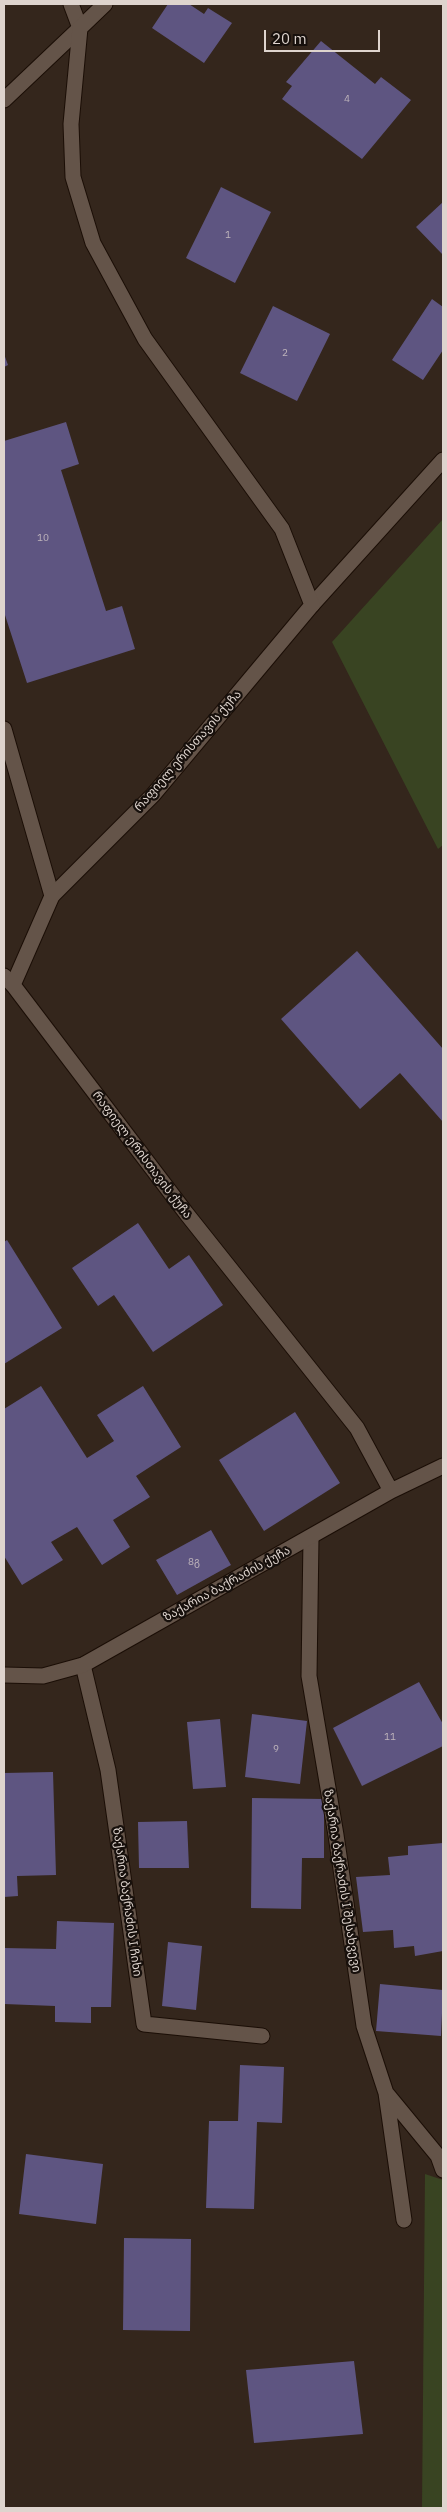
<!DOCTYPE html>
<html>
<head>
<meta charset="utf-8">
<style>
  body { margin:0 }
  #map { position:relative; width:447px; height:2512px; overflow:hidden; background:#34261c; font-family:"IBM Plex Sans",sans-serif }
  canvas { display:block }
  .frame { position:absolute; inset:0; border:5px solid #ded4ce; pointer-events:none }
  .scale { position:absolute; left:264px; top:30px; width:116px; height:22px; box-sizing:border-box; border:2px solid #ded4ce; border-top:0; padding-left:6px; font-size:15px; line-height:18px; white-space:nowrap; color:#ded4ce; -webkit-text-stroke:4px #17100c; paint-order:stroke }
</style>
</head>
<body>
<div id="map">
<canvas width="447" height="2512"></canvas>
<div class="frame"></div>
<div class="scale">20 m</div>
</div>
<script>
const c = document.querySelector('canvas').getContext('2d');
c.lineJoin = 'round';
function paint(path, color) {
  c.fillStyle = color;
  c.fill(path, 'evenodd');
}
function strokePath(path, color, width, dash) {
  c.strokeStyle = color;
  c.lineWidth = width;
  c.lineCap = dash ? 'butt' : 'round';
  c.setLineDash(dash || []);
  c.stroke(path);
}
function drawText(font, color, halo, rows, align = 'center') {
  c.font = font + ' "IBM Plex Sans","Noto Sans Georgian",sans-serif';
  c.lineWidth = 4.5;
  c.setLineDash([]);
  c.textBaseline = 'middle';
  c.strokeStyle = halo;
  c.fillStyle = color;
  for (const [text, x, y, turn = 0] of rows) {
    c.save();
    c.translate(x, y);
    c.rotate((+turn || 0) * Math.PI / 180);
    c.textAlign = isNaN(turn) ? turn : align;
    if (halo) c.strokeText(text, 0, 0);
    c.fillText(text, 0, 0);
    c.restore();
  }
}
const green = new Path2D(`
  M443,519V845L438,849L332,642Z
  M425,2174L443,2180V2508H422Z`);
const building = new Path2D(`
  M168,4H189L204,14L208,8L232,23L204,63L152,28Z
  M321,41L375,84L381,77L411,100L362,159L282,99L292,86L286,82Z
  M221,187L271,212L235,283L186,258Z
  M443,202V255L416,227Z
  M432,299L443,307V350L423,380L392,360Z
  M273,306L330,334L297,401L240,373Z
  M4,354L8,365L4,367Z
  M66,422L79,464L61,470L106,611L122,606L135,649L27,683L4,612V441Z
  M357,951L443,1049V1122L400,1073L360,1109L281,1019Z
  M138,1223L169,1269L189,1255L223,1305L153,1352L114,1295L98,1306L72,1268Z
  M7,1240L62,1328L4,1364V1242Z
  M41,1386L87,1458L114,1441L97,1415L143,1386L181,1447L136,1476L150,1497L113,1520L130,1547L102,1565L77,1527L51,1542L63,1560L22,1585L4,1556V1409Z
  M295,1412L340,1483L264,1531L219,1460Z
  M211,1530L231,1565L177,1595L156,1560Z
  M419,1682L443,1724V1746L362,1786L333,1728Z
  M252,1714L307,1721L300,1784L245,1777Z
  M220,1719L226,1787L193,1789L187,1722Z
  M53,1772L56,1875L17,1876L18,1896L4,1897V1773Z
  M252,1798L324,1799V1858H302L301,1909L251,1908Z
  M187,1821L189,1868H139L138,1822Z
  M443,1843V1951L415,1956L414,1946L394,1948L393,1930L363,1932L356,1877L390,1875L388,1857L408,1855V1846Z
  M57,1921L114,1923L111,2007H91V2023L55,2022V2006L4,2004V1948L56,1949Z
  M168,1942L202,1946L196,2010L162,2006Z
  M380,1984L443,1990L441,2036L376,2031Z
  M240,2065L284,2067L282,2123L257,2122L254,2209L206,2208L209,2121H238Z
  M26,2154L103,2164L96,2224L19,2214Z
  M124,2238L191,2239L190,2331L123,2330Z
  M354,2361L363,2434L254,2443L246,2370Z`);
const service = new Path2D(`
  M4,100L80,28L71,4
  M312,605L443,460
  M4,729L52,896
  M4,976L13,985
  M311,1538L309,1676L336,1835L364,2026L386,2093L404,2220
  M83,1665L108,1770L144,2024L262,2036
  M387,2094L438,2156L443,2170`);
const minor = new Path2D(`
  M105,4L80,28L71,124L73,177L93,243L145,339L282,529L312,605L153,795L52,896L13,985L186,1213L357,1428L391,1491
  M4,1675L43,1676L83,1665L391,1491L443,1466`);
const numberNames = [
  ["4",347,99],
  ["1",228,235],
  ["2",285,353],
  ["10",43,538],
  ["8გ",194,1562],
  ["11",390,1737],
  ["9",276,1749]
];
const streetNames = [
  ["რაფიელ ერისთავის ქუჩა",188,751,-49],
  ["რაფიელ ერისთავის ქუჩა",142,1155,53],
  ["ზაქარია ბაქრაძის ქუჩა",227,1584,-29],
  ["ზაქარია ბაქრაძის I შესახვევი",342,1881,81],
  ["ზაქარია ბაქრაძის I ჩიხი",127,1902,82]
];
paint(green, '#394422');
paint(building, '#5e5581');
strokePath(service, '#1b0e06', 17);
strokePath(minor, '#1b0e06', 17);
strokePath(service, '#645449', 15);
strokePath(minor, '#645449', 15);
drawText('10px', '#beb4bb', null, numberNames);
drawText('12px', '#ded4ce', '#17100c', streetNames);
</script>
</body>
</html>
